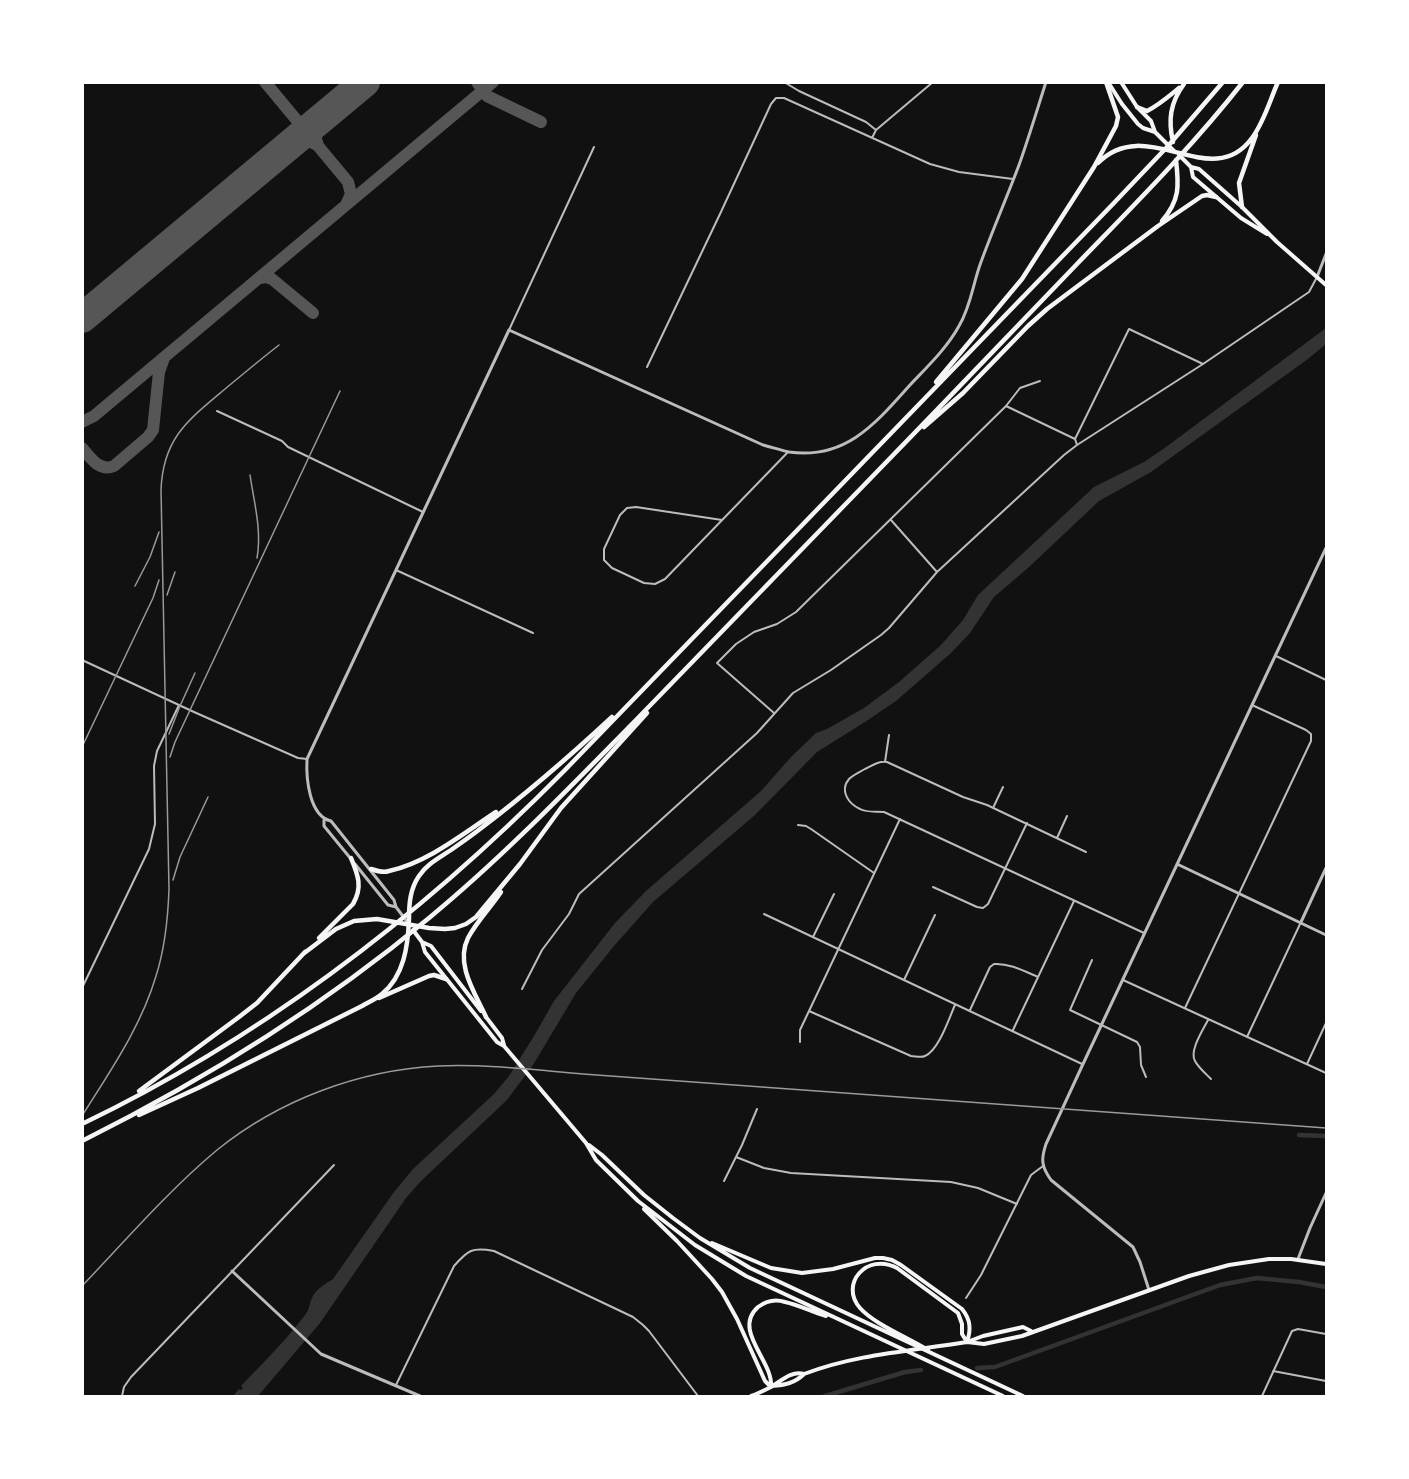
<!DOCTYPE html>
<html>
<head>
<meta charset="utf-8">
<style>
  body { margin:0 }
  #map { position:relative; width:1409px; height:1479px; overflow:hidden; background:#111; font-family:Mulish,sans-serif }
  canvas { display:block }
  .frame { position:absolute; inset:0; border:84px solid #fff; pointer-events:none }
</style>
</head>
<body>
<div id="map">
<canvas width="1409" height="1479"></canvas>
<div class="frame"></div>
</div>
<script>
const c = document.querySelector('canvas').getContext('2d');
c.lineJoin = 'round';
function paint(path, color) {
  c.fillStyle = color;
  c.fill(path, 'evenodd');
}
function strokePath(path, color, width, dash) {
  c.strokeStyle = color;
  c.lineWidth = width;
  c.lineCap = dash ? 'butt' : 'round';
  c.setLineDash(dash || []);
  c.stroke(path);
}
const water = new Path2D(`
  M1326,328V344L1308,359L1151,472L1099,501L1028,568L994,597L970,633L951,653L896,701L865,722L817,752L755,815L653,902L614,946L576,993L533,1065L507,1100L421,1181L406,1198L320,1323L258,1396H233L239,1389L241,1390L243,1388L241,1386C263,1363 286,1340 305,1315C310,1309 309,1304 312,1298C315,1290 326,1283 333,1279L394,1192L413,1169L494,1094L509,1076L534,1036L554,1001L615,923L646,891L761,791L791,757L816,733L827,729L864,708L899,682L941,645L963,620L978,595L1094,487L1144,462L1166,447Z`);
const canal = new Path2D(`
  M1299,1135L1326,1136
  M977,1368L995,1367L1220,1285L1257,1278L1299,1282L1326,1287
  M825,1396L905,1372L921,1370`);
const taxiway = new Path2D(`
  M265,82L348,182L351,194L346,205
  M477,82L487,96L541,122
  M318,145C313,133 316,126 324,116
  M288,146C299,141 307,138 317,145
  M260,278L266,277L272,279L313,313
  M82,422L94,416L493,82
  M82,448C91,458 99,472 114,466L148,437L153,430L159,372L164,358`);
const runway = new Path2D(`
  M82,318L365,82`);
const minor = new Path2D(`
  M784,82L799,91L866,122L876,130
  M872,138L876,130L933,82
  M509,330L594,147
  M647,367L720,214L771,104L776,98H784L930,164L959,172L1013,179
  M1006,406L1075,439L1077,445
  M217,411L282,441L288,447L423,512
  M1075,439L1129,329L1203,364
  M722,520L636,507L627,508L620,515L604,549V560L612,568L644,583L655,584L665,579L788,452
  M891,520L937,572
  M396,570L533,633
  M1276,656L1326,680
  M82,660L194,712L298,758L307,759
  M774,713L717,663L736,644L754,632L777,624L796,612L1006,406L1020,388L1040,381
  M885,762L889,735
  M993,808L1003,787
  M798,825L806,826L811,829L874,873
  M1057,838L1067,816
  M1086,852L987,805L963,797L887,762C878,761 873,765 865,769C860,772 853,775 849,779C839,791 849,804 860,809C867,813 876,811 884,812L1144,933
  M933,887L977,907L983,908L988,904L1027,823
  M764,914L1082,1064
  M813,937L834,894
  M1092,960L1070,1010L1137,1042L1140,1047L1141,1065L1146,1077
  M904,980L935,915
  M1123,980L1326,1073
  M82,988L149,849L155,824L154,766L157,751L179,705
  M522,989L542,950L569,914L579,894L757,733L793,693L831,670L881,635L889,628L937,572L1064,455L1077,445L1203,364L1309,292L1317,277
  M1185,1008L1311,741V734L1306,730L1252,705
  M970,1010L990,967L994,964C1009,963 1024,971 1038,977
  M809,1011L911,1056C915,1056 921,1058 925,1056C939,1050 949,1018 955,1005
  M1208,1020C1203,1030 1189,1051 1195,1061C1198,1067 1205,1073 1211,1079
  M1013,1030L1074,901
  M1247,1037L1301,922
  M800,1042V1030L809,1011L900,819
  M1307,1064L1326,1023
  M736,1157L764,1168L791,1173L951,1182L978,1188L1017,1204
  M724,1181L742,1145L757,1109
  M966,1298L981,1275L1031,1175L1043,1166
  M1273,1371L1326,1381
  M396,1385L454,1266C468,1250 472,1247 494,1251L633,1317L643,1325L649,1331L698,1396
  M122,1396L124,1387L131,1377L334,1165
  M923,1396H926
  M1262,1396L1292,1331L1298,1329L1326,1334`);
const tertiary = new Path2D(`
  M1317,277L1326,254
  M324,820V826L351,859
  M355,864L388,905L396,907
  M1177,864L1326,935
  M1301,922L1326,868
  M408,923L396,907L394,900L331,821C309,816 306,778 307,759L509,330L763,445C771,447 780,450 789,452C846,460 876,423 910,385C927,367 947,348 959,326C971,306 973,283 981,262C993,229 1007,197 1019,165C1029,137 1037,110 1046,82
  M1298,1259L1310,1228L1326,1193
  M232,1271L321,1354L420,1396
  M1149,1290L1140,1262L1133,1247L1051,1180C1041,1166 1041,1159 1046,1144L1083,1064L1326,548`);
const secondary = new Path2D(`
  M1108,82L1122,104L1138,124L1143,128L1155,132L1174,151
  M1121,82L1137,107L1151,121L1155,132
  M967,1342L984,1344L1022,1336L1189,1276L1229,1265L1269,1259H1291L1326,1264
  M772,1386C785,1385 795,1383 804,1374
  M751,1396C757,1394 763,1391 769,1388C780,1382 791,1370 804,1374C856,1354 912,1351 967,1342L983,1336L1023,1327L1031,1331`);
const primary = new Path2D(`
  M1179,155L1191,167L1199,169L1242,207L1277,242L1326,285
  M1191,167L1193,177L1241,218L1267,234
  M413,930L422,942L431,946L481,1011
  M422,942L425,952L497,1042L504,1046L586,1143L596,1160L638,1201L695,1245L746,1276L1003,1396
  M486,1017L502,1038L504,1045
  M589,1145L602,1155L644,1195L673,1218L700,1238L750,1268L1023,1396
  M644,1209L677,1241L712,1279L722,1292L737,1319L765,1381L771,1387
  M712,1243L771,1268L802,1273L833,1269L875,1258H883L892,1260L901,1265L962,1309C971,1320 971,1330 967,1342
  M928,1350C909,1338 874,1324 860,1308C839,1284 867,1252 897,1268L958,1313L962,1324V1334L967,1342
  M771,1386C773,1361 732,1330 758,1307C766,1301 776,1299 785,1302C799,1305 812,1312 826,1316`);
const motorway = new Path2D(`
  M1137,107L1147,111C1159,105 1168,97 1179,88
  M1173,142C1168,120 1170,103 1184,84
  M1098,163C1147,113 1211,194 1252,138C1264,122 1270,100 1278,82
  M1242,207L1239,183L1256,135
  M1162,221C1180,200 1179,186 1176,160
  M936,382L1022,279L1094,167L1116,126L1118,117L1106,82
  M924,427L963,393L1028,326L1047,309L1158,226L1202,196L1207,195L1216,197
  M371,869C377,871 383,873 389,871C427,863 464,833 496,812
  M319,938L353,904C363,887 358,875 351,858
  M303,954L336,929L354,921L377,919L429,928L445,929L455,928L466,924L476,917L520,864L561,808L647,713
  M379,998L429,976L434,975L446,979
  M362,1006C369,1002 376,999 382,994C404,976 408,946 409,919C409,904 410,889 419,876C427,864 439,858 451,850C461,843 471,836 480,829C526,794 570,756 612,717
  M486,1017C475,993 455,964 468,938C477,921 491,907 501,892
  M139,1091L239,1017L257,1003L305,952
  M139,1115L198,1088L364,1005
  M82,1124C265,1036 423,914 565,770L1112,205L1168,146L1223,82
  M82,1141C206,1079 323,1006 429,918C503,857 568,789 635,721C713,641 790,561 868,481C938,409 1007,337 1077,264C1134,205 1192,147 1243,82`);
const rail = new Path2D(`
  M250,475C254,502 262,530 257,558
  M135,586L150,557L159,532
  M167,595L175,572
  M169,734L180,706L195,673
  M82,747L153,598L159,580
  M170,757L175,742L340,391
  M173,880L180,857L208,797
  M82,1116C110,1071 141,1027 156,976C165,948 168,918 169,889L161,490C163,438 188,420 225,389C243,374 261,359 279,345
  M82,1286C126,1240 168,1191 217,1150C279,1100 359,1070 438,1066C487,1064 535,1070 583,1074L1326,1128`);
paint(water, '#333');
strokePath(canal, '#333', 4.5);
strokePath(taxiway, '#565656', 12);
strokePath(runway, '#565656', 30);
strokePath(minor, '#bcbcbc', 2);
strokePath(tertiary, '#bcbcbc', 3);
strokePath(secondary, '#f5f5f5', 4);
strokePath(primary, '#f5f5f5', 4);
strokePath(motorway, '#f5f5f5', 4.5);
strokePath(rail, '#9a9a9a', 1.5);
</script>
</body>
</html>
